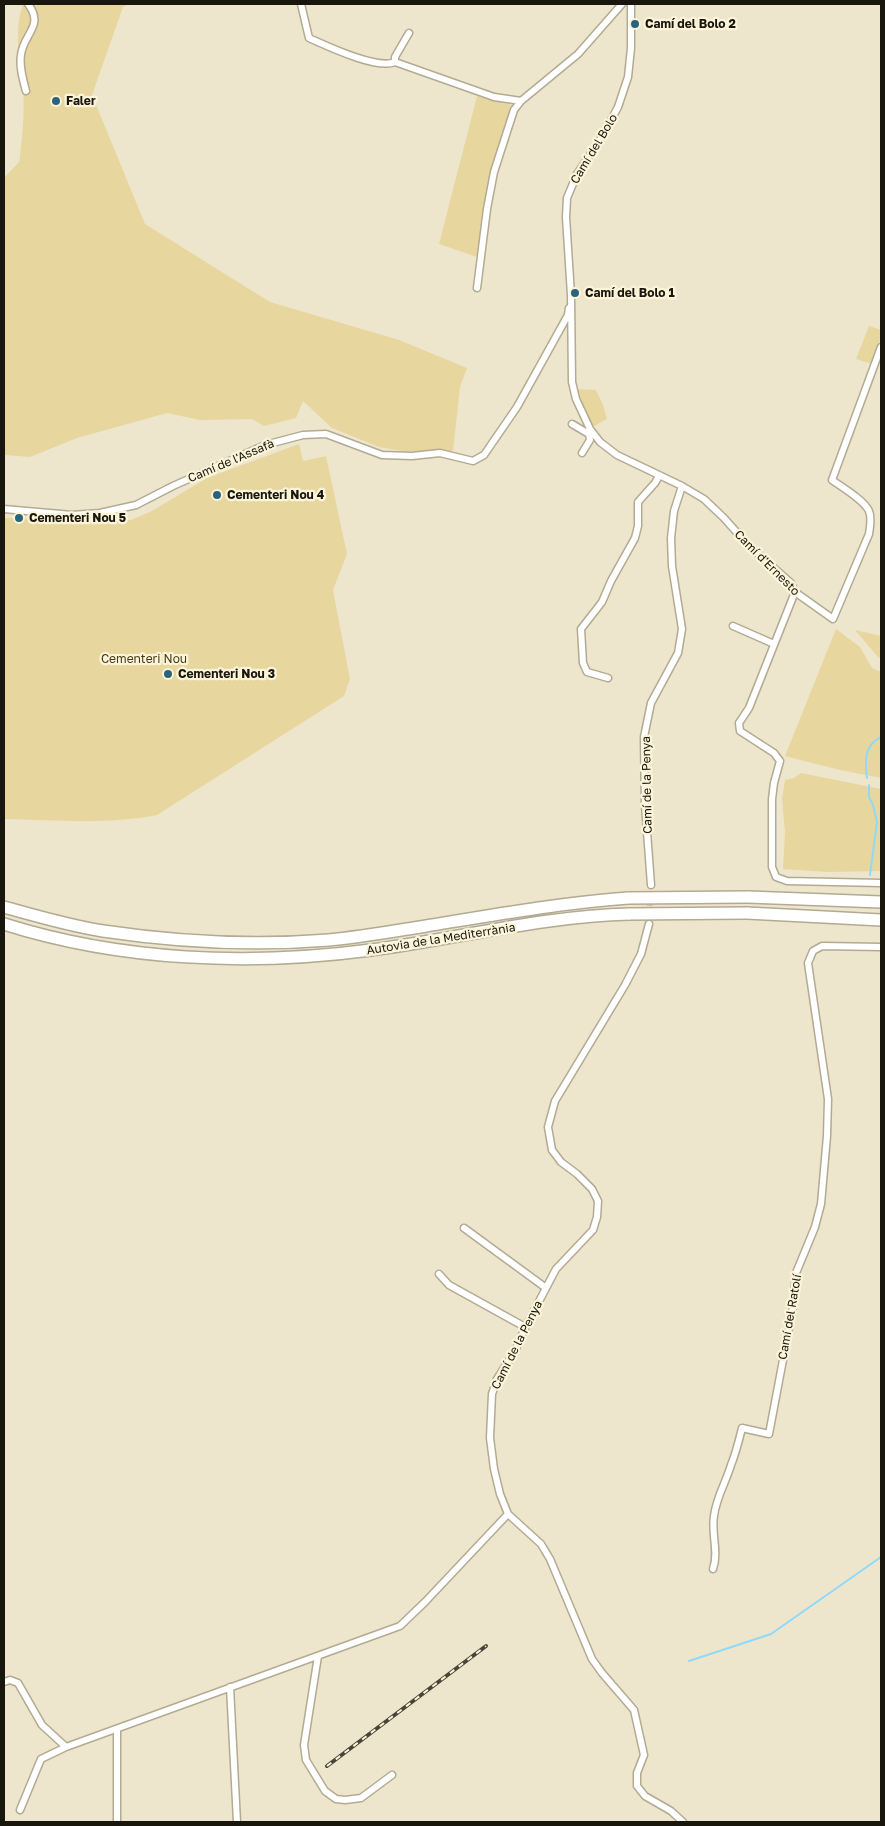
<!DOCTYPE html>
<html>
<head>
<meta charset="utf-8">
<style>
  body { margin:0 }
  #map { position:relative; width:885px; height:1826px; overflow:hidden; background:#eee6cc; font-family:"Golos Text",sans-serif }
  canvas { display:block }
  .frame { position:absolute; inset:0; border:5px solid #19160d; pointer-events:none }
</style>
</head>
<body>
<div id="map">
<canvas width="885" height="1826"></canvas>
<div class="frame"></div>
</div>
<script>
const c = document.querySelector('canvas').getContext('2d');
c.lineJoin = 'round';
function paint(path, color) {
  c.fillStyle = color;
  c.fill(path, 'evenodd');
}
function strokePath(path, color, width, dash) {
  c.strokeStyle = color;
  c.lineWidth = width;
  c.lineCap = dash ? 'butt' : 'round';
  c.setLineDash(dash || []);
  c.stroke(path);
}
function drawText(font, color, halo, rows, align = 'center') {
  c.font = font + ' "Golos Text",sans-serif';
  c.lineWidth = 4.5;
  c.setLineDash([]);
  c.textBaseline = 'middle';
  c.strokeStyle = halo;
  c.fillStyle = color;
  for (const [text, x, y, turn = 0] of rows) {
    c.save();
    c.translate(x, y);
    c.rotate((+turn || 0) * Math.PI / 180);
    c.textAlign = isNaN(turn) ? turn : align;
    if (halo) c.strokeText(text, 0, 0);
    c.fillText(text, 0, 0);
    c.restore();
  }
}
const green = new Path2D(`
  M23,4H128L123,7L92,95L145,224L270,302L399,340L467,368L460,387L453,451H402L379,447L332,428L303,401L296,418L264,426L252,419L200,420L167,413L77,438L30,457L5,455L4,459V178L19,162L20,157C22,136 25,113 23,92C21,63 13,32 23,4Z
  M477,96L512,105L498,147L488,186L477,257L439,244Z
  M869,326L881,330V337L872,364L856,359Z
  M575,389L596,390L603,405L607,419L594,426L586,415Z
  M299,444L303,461L326,456L347,554L333,590L350,679L344,696L157,815C107,825 55,820 4,819V518L131,520L150,512L207,478Z
  M836,629L860,647L872,668L881,672V778L840,770L785,756Z
  M855,630L881,636V658L878,657Z
  M801,773L881,789V871L827,872L783,869L785,832L782,799L785,780L794,778Z`);
const stream = new Path2D(`
  M867,778C865,761 864,745 881,737
  M869,785V797L873,805L877,822L870,875
  M689,1661L771,1634L881,1557`);
const streetTunnel = new Path2D(`
  M649,915L651,885`);
const street = new Path2D(`
  M301,4L309,38C327,46 377,70 395,62
  M631,4V48L628,77L618,107L602,137L577,174L567,198L566,217L571,295L572,382L576,399L590,429L600,442L617,455L682,486L704,499L724,518L748,545L791,583L795,592L833,619L869,534C870,527 872,518 869,511C864,500 842,487 832,480L881,347
  M409,33L395,57V62L494,97L521,101
  M26,91C23,80 19,66 21,55C23,34 45,26 28,4
  M477,288L487,209L494,172L514,110L521,101L578,54L622,4
  M572,424L589,434L590,440L582,453
  M4,509L72,515L100,513L136,505L173,486L265,445L303,435L326,434L382,455L412,456L440,453L473,461L484,455L517,407L568,315L569,308
  M795,592L749,708L739,723L740,731L774,753L780,761L774,783L772,799V867L776,877L787,881L881,883
  M733,626L774,644
  M608,678L587,672L583,663L581,629L602,602L611,581L635,538L638,526V502L655,483L659,476
  M651,885L645,805L644,737L651,703L678,653L682,629L672,566L671,538L674,511L682,486
  M649,924L641,954L625,985L555,1101L548,1127L552,1150L561,1162L577,1174L592,1189L598,1201L597,1217L593,1230L556,1269L524,1330L515,1351L497,1379L492,1394L490,1438L494,1469L500,1494L508,1514L541,1544L550,1559L592,1659L602,1673L634,1710L644,1755L637,1773V1786L645,1796L671,1811L683,1822
  M464,1228L546,1288
  M439,1274L449,1285L525,1327
  M713,1569C719,1552 711,1534 714,1516C716,1498 726,1482 731,1465C736,1453 739,1440 742,1428L769,1434L793,1307L796,1273L815,1227L821,1204L827,1136L828,1099L808,963L813,951L822,946L881,947
  M318,1656L304,1745L306,1760L325,1791L336,1799L345,1800L361,1798L392,1775
  M4,1682L10,1680L18,1683L42,1725L66,1747
  M230,1687L237,1822
  M117,1729V1822
  M20,1810L41,1759L66,1747L400,1626L425,1602L508,1514`);
const highway = new Path2D(`
  M748,897L881,902
  M4,907C36,916 70,926 103,931C177,942 254,946 329,940C361,937 394,931 426,926C493,915 560,903 628,898
  M747,913L881,920
  M4,924C121,961 249,966 371,950C457,939 543,916 630,914`);
const rail = new Path2D(`
  M327,1766L486,1646`);
const highwayBridge = new Path2D(`
  M628,898L748,897
  M630,914L747,913`);
const markers = [
  [635,24,5,"#29647c"],
  [56,101,5,"#29647c"],
  [575,293,5,"#29647c"],
  [217,495,5,"#29647c"],
  [19,518,5,"#29647c"],
  [168,674,5,"#29647c"]
];
const poiNames = [
  ["Camí del Bolo 2",645,24],
  ["Faler",66,101],
  ["Camí del Bolo 1",585,293],
  ["Cementeri Nou 4",227,495],
  ["Cementeri Nou 5",29,518],
  ["Cementeri Nou 3",178,674]
];
const streetNames = [
  ["Camí del Bolo",594,149,-59],
  ["Camí de l'Assafà",231,461,-23],
  ["Camí d'Ernesto",767,563,45],
  ["Camí de la Penya",647,785,-91],
  ["Autovia de la Mediterrània",441,939,-9],
  ["Camí del Ratolí",790,1317,-80],
  ["Camí de la Penya",517,1345,-63]
];
const parkNames = [
  ["Cementeri Nou",144,659]
];
paint(green, '#e7d69e');
strokePath(stream, '#8fd9fa', 2);
strokePath(streetTunnel, '#cec7af', 6, [6, 3]);
strokePath(street, '#b2aa92', 9);
strokePath(highway, '#b2aa92', 14);
strokePath(street, '#fff', 6);
strokePath(highway, '#fff', 11);
strokePath(rail, '#484437', 4);
strokePath(rail, '#fcf4d9', 2, [5.5]);
strokePath(highwayBridge, '#b2aa92', 14, []);
strokePath(highwayBridge, '#fff', 11);
for (const [x, y, r, color] of markers) {
  const dot = new Path2D();
  dot.arc(x, y, r, 0, 2 * Math.PI);
  c.fillStyle = color;
  c.fill(dot);
  strokePath(dot, '#fcf4d9', 2);
}
drawText('bold 12px', '#19160d', '#fcf4d9', poiNames, 'left');
drawText('12px', '#19160d', '#fcf4d9', streetNames);
drawText('12px', '#433914', '#fcf4d9', parkNames);
</script>
</body>
</html>
